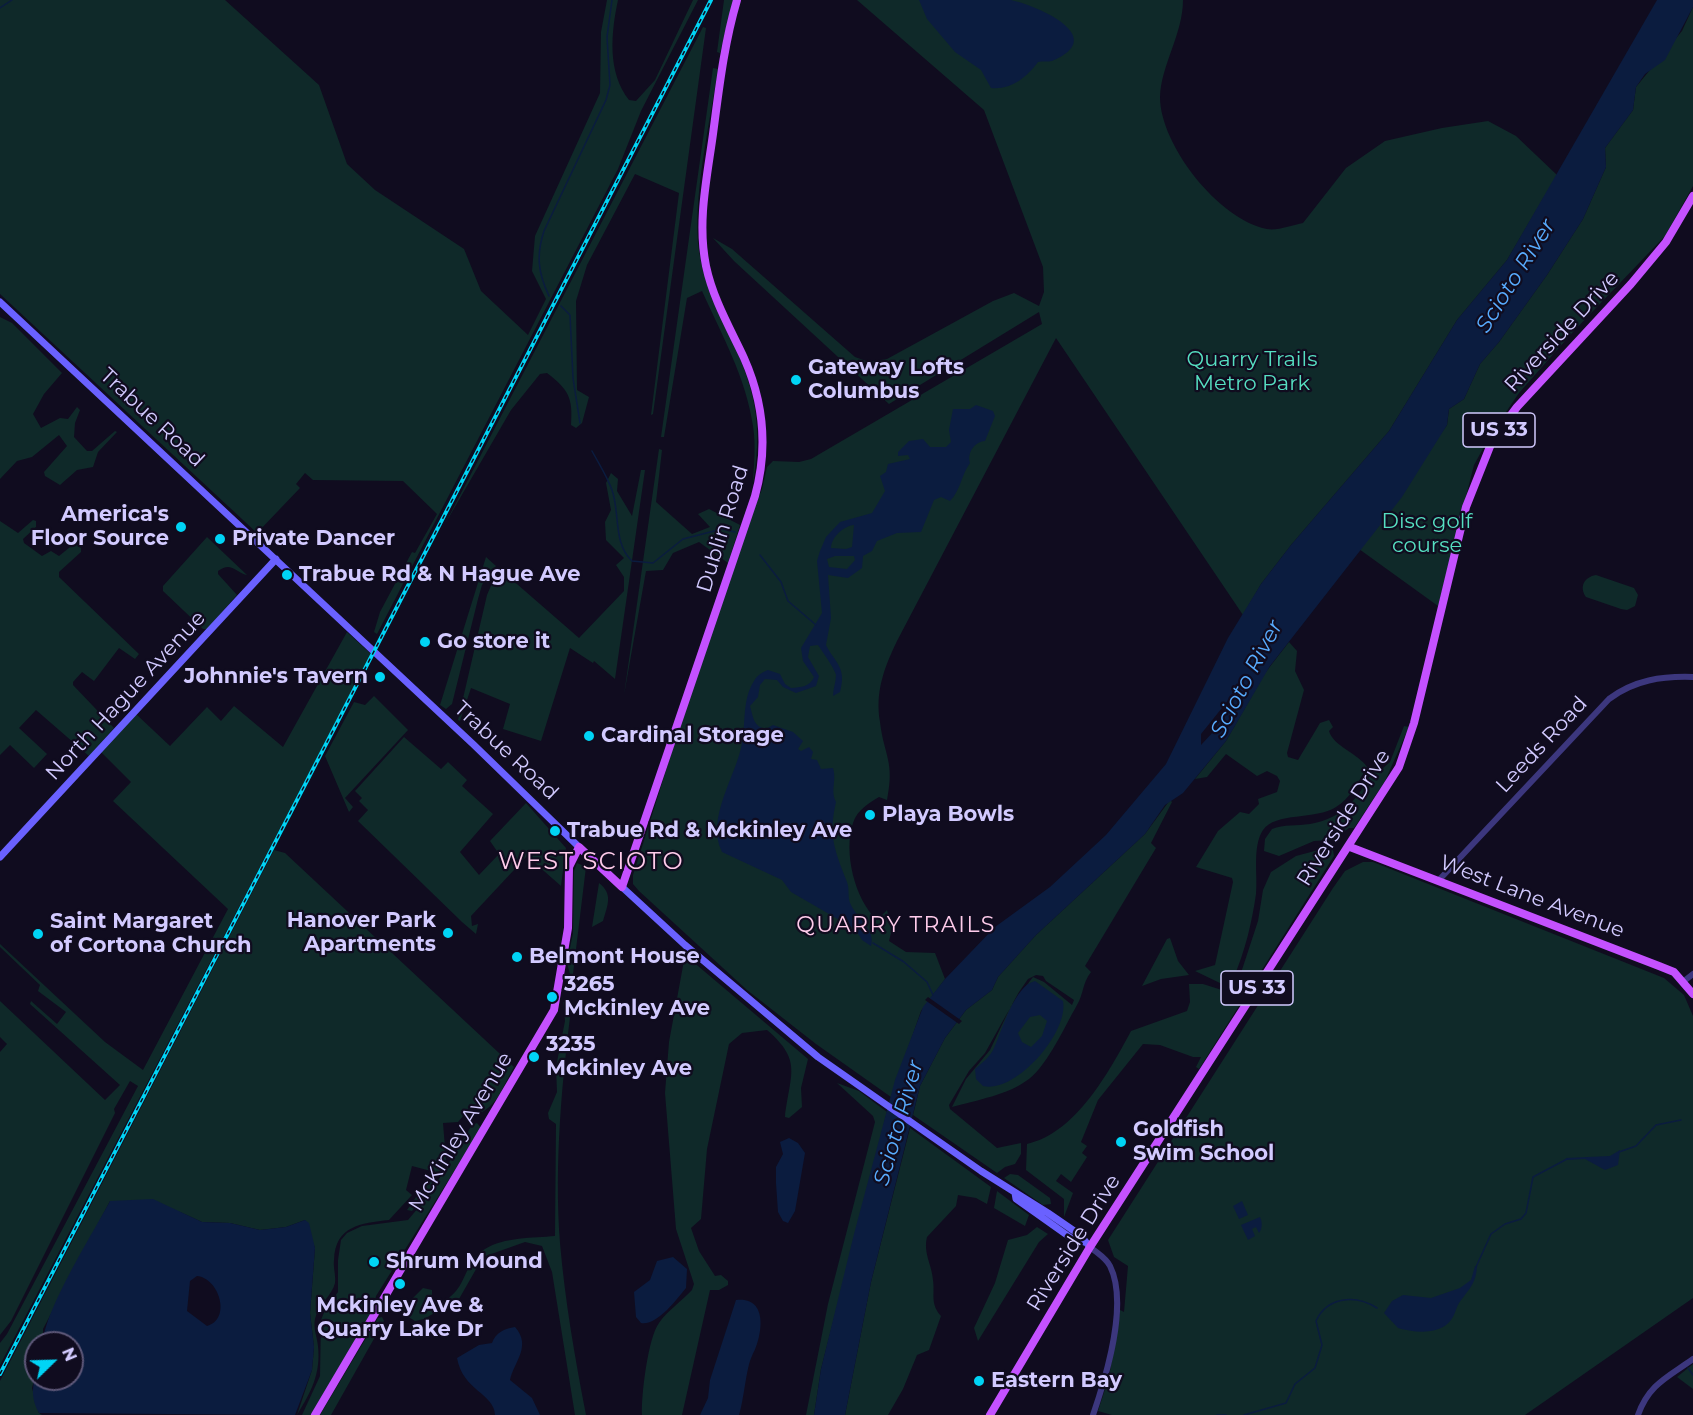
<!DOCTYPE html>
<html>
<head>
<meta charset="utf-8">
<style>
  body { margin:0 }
  #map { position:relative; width:1693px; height:1415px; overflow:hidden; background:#100c1f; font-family:Montserrat,sans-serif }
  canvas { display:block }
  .north { position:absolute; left:24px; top:1331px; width:60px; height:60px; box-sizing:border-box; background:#100c1f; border:2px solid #5e5879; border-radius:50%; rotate:67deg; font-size:16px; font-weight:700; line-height:24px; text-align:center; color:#d2caff }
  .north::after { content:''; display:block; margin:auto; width:21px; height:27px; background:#00d4f5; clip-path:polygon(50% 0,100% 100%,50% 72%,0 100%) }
</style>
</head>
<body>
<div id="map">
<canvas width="1693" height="1415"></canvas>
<div class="north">N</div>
</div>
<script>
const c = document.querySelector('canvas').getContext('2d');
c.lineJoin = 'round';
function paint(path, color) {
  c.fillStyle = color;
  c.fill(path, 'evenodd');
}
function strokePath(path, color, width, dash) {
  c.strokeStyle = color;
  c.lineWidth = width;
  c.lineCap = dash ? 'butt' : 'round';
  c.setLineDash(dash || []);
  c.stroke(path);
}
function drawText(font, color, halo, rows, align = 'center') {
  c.font = font + ' Montserrat,sans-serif';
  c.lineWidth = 4.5;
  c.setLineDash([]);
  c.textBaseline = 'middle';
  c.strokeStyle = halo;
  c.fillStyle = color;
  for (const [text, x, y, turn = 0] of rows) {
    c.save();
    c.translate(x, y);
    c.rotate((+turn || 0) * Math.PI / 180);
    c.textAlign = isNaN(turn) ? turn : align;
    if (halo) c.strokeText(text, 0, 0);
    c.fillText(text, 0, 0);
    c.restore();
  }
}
const green = new Path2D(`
  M0,0H225L319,85L347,164L375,190L464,249L481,291L528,335L546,299L532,271L535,236L600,93L601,32L607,0H618C611,33 607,72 629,100L636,101L655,80L693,0H698L641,111L618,169L377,634L374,632L380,612L412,552L415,553L437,514L403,481L313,480L305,473L296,484L300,488L257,533L0,294Z
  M724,0H733L720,53L717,52Z
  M857,0H1183C1183,34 1161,65 1160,97C1160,145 1219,220 1267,229C1277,231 1293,225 1303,223L1346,168L1385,141L1442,128L1488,121L1516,136L1557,175L1507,260L1457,320L1389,431L1291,545L1261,584L1243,615L1056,338L897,641C884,668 875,692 880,722C884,756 895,761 887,800L879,797C869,803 857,810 853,823C843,852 855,900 877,920L887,910L892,929L889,941L906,952L935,953L945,979L921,1011L891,1097L816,1044L747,990L639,891L633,884V875C675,746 711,615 762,489L767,467L773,461L799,462L811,459L1042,324L1039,312L889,404L734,261L713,238L732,249L855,357L869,362L887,359L993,301L1014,293L1039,306L1044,292L1043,267L984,110Z
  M1693,7V186L1665,236L1572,333L1519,393L1491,434L1474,465L1438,606L1359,549L1447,425L1449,409L1464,399L1480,364L1499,342L1547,275L1583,219L1606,167L1605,148L1633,110L1636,87L1682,31Z
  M703,27L706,28L653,414L651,415L679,193L635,174L587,265L576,301L577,390L589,397L582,423L576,428L571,425C573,398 569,390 547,373L540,374L511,410L445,524Z
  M713,68L718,69C710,122 692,199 699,251C702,275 713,297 723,320C751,381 765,414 753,483C754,464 756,445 753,426C746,378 722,335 702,291L687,298L664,437H661Z
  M0,317L12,323L62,373L44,394L33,414L41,428L60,418L68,419L77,407L80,410L75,423L74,437L87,451H92L115,431L117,432L98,452L93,467L77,470L60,485L45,476L44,472L67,446L59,435L32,457L17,461L0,479Z
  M659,449L662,450L656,502L692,534L710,527L698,514L709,509L740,525L728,563L699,542L673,553L663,570L646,571L624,695Z
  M641,470H645L615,679L594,661L593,663L570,648L541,741L503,729L510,704L471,688L460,721L458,720L487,595L493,581L502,571L579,638L624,591V577L616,565L624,558L606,540L605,522L611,510L606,483L611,473L618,479L617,491L632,516Z
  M33,520L36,521V527L23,539L24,543L42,556L51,551L59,556L75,543L81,548V552L59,572V577L139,654L135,659L119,648L94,681L82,672L73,682V685L114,728L89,756L36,710L19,728L47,754L34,768L10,745L0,755V521L18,533Z
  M207,537L247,575C235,572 231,561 218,571V574L237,595L207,629H203L163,591V586Z
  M486,557L496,566L482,585L478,599L452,704L446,709L440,705Z
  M1596,575L1634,588L1638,595L1635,606L1627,610L1621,609L1586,597C1579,587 1584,577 1596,575Z
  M347,632L371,654L0,1365V1343L7,1334L138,1086L130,1081L114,1109L115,1113L11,1321L0,1335V1052L7,1044L0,1037V1001L105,1100L120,1085L30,1004L31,1001L57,1024L66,1012L38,991L40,985L0,947V944L105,1042L143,1070L228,909L113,801L131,782L101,752L136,714L170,746L207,707L221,721L234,706L283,747Z
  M1289,642L1297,651L1295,671L1304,690L1287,753L1288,757L1298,760L1320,723L1329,720L1333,727L1329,731C1333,746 1359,754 1367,767C1359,781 1350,799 1336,807C1316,820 1275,812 1263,830C1252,847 1258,875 1256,894C1252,922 1245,952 1233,979L1222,984L1195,971L1215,965L1233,882L1232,878L1196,867L1218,831L1240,812L1249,814L1259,804L1258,799L1277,792L1280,781L1277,776L1267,771L1257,776L1226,754L1207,777L1195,779L1226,741L1265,673Z
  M374,696L408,730L345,798L353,807L349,812L325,756L354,702L365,705Z
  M1404,726L1409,727L1385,781L1354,828H1349L1333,840L1314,841L1279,856L1264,851L1265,839L1272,829C1284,824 1297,826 1310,824C1343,819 1361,796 1374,767L1382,769L1390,762Z
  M404,737L441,769L448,762L467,780L462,786L493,814L460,852L479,875L499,854L490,841L526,803L566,848L561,886L527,856L471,916L472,926L478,924L476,934L462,922L358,821L368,810L359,801L362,798L355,791Z
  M1170,800L1172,802L1151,843L1156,848L1085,966L1091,972C1082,984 1084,993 1077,1005C1065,1026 1048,1064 1029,1079C1008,1095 977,1100 952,1107L966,1079L990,1050L1011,1006L1033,977L1044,982L1072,1005L1074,1000L1046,981L1043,976L1036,975L1028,979L1019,992L985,1053L969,1071L949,1105L950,1109L997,1148L1021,1143V1154L1015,1164L1005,1167L997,1173L913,1115L920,1086L945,1038L966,1010L992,990L998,977L1036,935L1145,834Z
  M1326,848L1333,850L1334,856L1199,1069L1196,1067L1201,1057H1193L1160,1045L1143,1044L1098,1100L1081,1142L1087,1146L1082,1153L1087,1157L1071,1182L1061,1174L1056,1181L1073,1193L1064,1217V1199L1026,1170L1027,1144C1076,1133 1109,1072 1131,1031L1187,1011L1190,1002L1189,984H1203L1228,992L1237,985L1258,921L1263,890L1271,872L1296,856Z
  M274,850L285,853L514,1067C500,1091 495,1116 463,1116L458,1122L443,1123L446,1160L430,1189L412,1211L407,1210L430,1177L431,1171L412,1166L406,1190L412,1195L389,1220C361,1223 335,1226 334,1260C333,1267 336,1276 335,1283C332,1296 318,1304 315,1319C313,1327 317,1337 318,1346C321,1374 311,1392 297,1415L312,1370L314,1347L310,1313L315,1248L305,1220L286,1227L260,1230L230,1223L202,1222L180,1212L110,1201L43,1329V1343H36V1372L32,1388L39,1413L42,1415H0V1381Z
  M1363,862H1373L1664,978L1684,995L1693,1016V1298L1525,1415H1112L1098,1411L1109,1377L1120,1310L1124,1312L1128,1266L1114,1257L1108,1240L1333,888L1345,871Z
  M577,863L586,867L572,982L567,963L573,933L574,871Z
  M599,883C613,894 608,904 603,921L592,927Z
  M1170,938L1178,961L1189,975L1161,979L1142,986L1167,939Z
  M685,955L808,1059L801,1088L802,1107L789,1118L785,1117C790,1074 803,1061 767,1030L742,1033L729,1044L707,1149L701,1219L691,1228L699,1251L715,1276L721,1275L728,1281V1285L719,1290H710L682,1415H642C641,1397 648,1337 659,1323C667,1311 682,1301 692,1290L694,1284L676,1229L665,1093L669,1042Z
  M572,1001C562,1081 554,1162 560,1243C565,1301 575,1358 586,1415H575L552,1272L542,1246L525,1242L483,1257L459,1299L424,1319L415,1321L394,1308L404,1307L423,1288L432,1290V1306C471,1294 459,1265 485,1249C504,1237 533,1238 555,1236L556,1124L549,1119L548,1113L557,1092L556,1067L565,1021L563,1002Z
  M837,1083L859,1091L887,1112L821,1369L814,1415H806L828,1304L875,1122L873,1116Z
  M477,1123L481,1128L376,1296L374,1308L311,1415H302L320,1376L321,1320L325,1310L338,1292V1260L341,1240L347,1233L362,1226L408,1220L429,1195L472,1125Z
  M910,1128L991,1187L987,1204L976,1198L958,1195L956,1206L927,1237C923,1253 932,1265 933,1280C935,1296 930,1303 941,1316L929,1350L917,1355L903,1389L888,1415H845L871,1282Z
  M1010,1174L1018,1175L1050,1198L1051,1204L1043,1205L1004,1178Z
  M997,1191L1029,1215L1025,1226L994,1208Z
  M1037,1227L1048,1234L1039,1242L978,1341L974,1328L995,1283L1008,1240L1027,1235Z
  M382,1317L384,1321L331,1415H320L378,1318Z
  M1693,1364V1389L1677,1377Z`);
const water = new Path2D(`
  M919,0H1011C1038,6 1110,37 1052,61C1047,62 1043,61 1038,62C1026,78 1011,90 991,88L981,70L955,52L927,19Z
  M1657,0H1693V7L1665,60L1645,74L1636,87L1633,110L1605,148L1606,167L1583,219L1547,275L1499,342L1480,364L1464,399L1449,409L1447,425L1402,497L1270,666L1226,741L1183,793L1165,805L1145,834L1036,935L998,977L992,990L966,1010L945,1038L920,1086L871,1282L845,1415H814L821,1369L854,1234L895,1080L923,1007L945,979L995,927L1050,887L1106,835L1166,764L1228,638L1261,584L1291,545L1389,431L1457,320L1507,260ZM1238,688L1214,731L1201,745V734Z
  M976,405L993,411L995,416L985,441C974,442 967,453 970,463C961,475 961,490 950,501L941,497L934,500L921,532L897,533L877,541L872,551L863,556L862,568L848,578L828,575L831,618L826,645C835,663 847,667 840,692L833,696C833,689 836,682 836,675C835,669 822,651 818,645L810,646L808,657L819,676L816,686L796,693L783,687L777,680L765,679L760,685L758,697L750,706C753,716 753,727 766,729L773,725L793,732L803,741L798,749L801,751L809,747L813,752L811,759L817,760L821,769L833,768C837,781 830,790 836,802C828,836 835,851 847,882C850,890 847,898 851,905C857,918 876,930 871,946L862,940L855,929L791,892L782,880L722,852C705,818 737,775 742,743C746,722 742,700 754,681C757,675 763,672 768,670L780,674L785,684L791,688C801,687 810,687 814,677L803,661L801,648L822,613L817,561L820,551L826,537L840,522L872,513L885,491L880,476L886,472L888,464L910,459L908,455L898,456V452L909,441L923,439L930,447H946L951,442L949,430L953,409H970ZM854,525L852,547L846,549L831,548C831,537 844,526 854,525ZM835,556H854L855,560L847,569L829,567L827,559Z
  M1035,981L1063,1001C1069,1033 1015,1094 983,1086L976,1079L975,1069C982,1063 990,1057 994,1048C1002,1031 1014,986 1035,981ZM1040,1015L1047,1021L1042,1036L1031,1047L1022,1042L1018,1033L1030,1017Z
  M789,1138L798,1143L805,1153L795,1211L788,1223L783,1221L778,1212L776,1183V1167L783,1154L780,1142Z
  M1620,1150L1618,1165L1605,1170L1585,1159L1567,1160L1566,1158L1610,1156Z
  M153,1199L202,1222L230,1223L260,1230L286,1227L305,1220L309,1223L315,1248L310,1313L314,1347L312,1370L295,1415L39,1413C31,1399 32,1388 36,1372V1379H72V1343H43C44,1311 93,1233 110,1201ZM197,1276C219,1278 232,1319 207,1326L187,1311L190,1281Z
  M1242,1201L1248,1215L1239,1219L1233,1206Z
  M1260,1217C1262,1221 1263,1228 1259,1233L1256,1227L1252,1229L1255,1236L1248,1240L1241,1225Z
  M673,1257L687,1269L686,1288C676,1300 657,1326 641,1323L636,1317L634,1292L650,1280L657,1261Z
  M1475,1266H1477C1476,1284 1469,1289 1459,1303C1456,1308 1455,1315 1451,1320C1440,1335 1415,1333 1398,1328L1384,1313L1392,1301L1403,1295L1431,1298L1460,1288L1471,1280Z
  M736,1300C770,1296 762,1338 752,1356C746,1368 744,1400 739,1415H700L708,1398L710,1380Z
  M515,1327C532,1346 514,1362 510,1380L532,1398L540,1415H495C494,1393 463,1391 457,1358L479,1345L492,1343C496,1332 504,1329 515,1327Z`);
const pier = new Path2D(`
  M928,997L962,1021L959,1024L925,1000Z`);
const stream = new Path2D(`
  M0,8L12,0
  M549,296C538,273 536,255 544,231L606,100L610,85L607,37L612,0
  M561,306L570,315L573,378L580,423
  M592,451C599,464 607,476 612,490C620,512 613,544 632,561L653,563L683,539L722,529L735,532
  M760,555L781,582L788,601L816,625
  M873,943L904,962L927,982L933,995
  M1619,1152L1636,1146L1656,1125L1681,1120
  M1476,1267L1491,1234L1505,1224L1521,1219L1526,1213L1533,1177L1567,1159
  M1688,1368L1693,1375
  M1217,1415H1226
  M1244,1415L1286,1403L1295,1384L1315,1368L1322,1345L1316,1321C1327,1297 1355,1294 1377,1308`);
const tertiary = new Path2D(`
  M1439,880L1609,699C1634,680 1662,676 1693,677
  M1684,981L1693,974
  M1090,1247C1097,1253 1106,1258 1110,1266C1129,1304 1106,1377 1093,1415
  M1638,1415C1649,1384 1668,1377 1693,1359`);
const secondary = new Path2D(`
  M0,302L474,745L579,847
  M0,857L276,559
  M622,887L685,945L818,1057L981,1171L1048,1213L1080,1235L1090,1247
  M1015,1193L1016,1199L1071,1238L1084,1242`);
const primary = new Path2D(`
  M1350,847L1659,966L1674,972L1693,994
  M315,1415L554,1010L568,928L569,867L579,847L622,887L755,496C768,449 764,403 744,358C730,328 713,299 706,266C697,222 707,178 713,134C719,89 724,44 737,0
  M990,1415L1090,1247L1399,767L1414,723L1466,507L1493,439L1517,407L1631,284L1666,242L1693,196`);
const rail = new Path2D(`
  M0,1374L711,0`);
const markers = [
  [796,380,6,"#00d4f5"],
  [181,527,6,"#00d4f5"],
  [220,539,6,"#00d4f5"],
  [287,575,6,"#00d4f5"],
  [425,642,6,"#00d4f5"],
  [380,677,6,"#00d4f5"],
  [589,736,6,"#00d4f5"],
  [870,815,6,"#00d4f5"],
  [555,831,6,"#00d4f5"],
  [448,933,6,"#00d4f5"],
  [38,934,6,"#00d4f5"],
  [517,957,6,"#00d4f5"],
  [552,997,6,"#00d4f5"],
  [534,1057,6,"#00d4f5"],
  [1121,1142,6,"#00d4f5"],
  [374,1262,6,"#00d4f5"],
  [400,1284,6,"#00d4f5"],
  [979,1381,6,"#00d4f5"]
];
const shields = [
  [1499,430,72],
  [1257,988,72]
];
const shieldNames = [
  ["US 33",1499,430],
  ["US 33",1257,988]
];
const streetNames = [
  ["Riverside Drive",1562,332,-47],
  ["Trabue Road",152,418,43],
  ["Dublin Road",723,529,-73],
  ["North Hague Avenue",126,696,-47],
  ["Leeds Road",1542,745,-47],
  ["Trabue Road",506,751,43],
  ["Riverside Drive",1344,818,-58],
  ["West Lane Avenue",1532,897,21],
  ["McKinley Avenue",461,1132,-59],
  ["Riverside Drive",1074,1243,-58]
];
const parkNames = [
  ["Quarry Trails",1252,360],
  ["Metro Park",1252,384],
  ["Disc golf",1427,522],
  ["course",1427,546]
];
const poiNames = [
  ["Gateway Lofts",808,368],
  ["Columbus",808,392],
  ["America's",169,515,"right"],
  ["Floor Source",169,539,"right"],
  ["Private Dancer",232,539],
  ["Trabue Rd & N Hague Ave",299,575],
  ["Go store it",437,642],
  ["Johnnie's Tavern",368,677,"right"],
  ["Cardinal Storage",601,736],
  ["Playa Bowls",882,815],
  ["Trabue Rd & Mckinley Ave",567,831],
  ["Hanover Park",436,921,"right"],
  ["Apartments",436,945,"right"],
  ["Saint Margaret",50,922],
  ["of Cortona Church",50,946],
  ["Belmont House",529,957],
  ["3265",564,985],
  ["Mckinley Ave",564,1009],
  ["3235",546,1045],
  ["Mckinley Ave",546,1069],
  ["Goldfish",1133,1130],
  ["Swim School",1133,1154],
  ["Shrum Mound",386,1262],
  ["Mckinley Ave &",400,1306,"center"],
  ["Quarry Lake Dr",400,1330,"center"],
  ["Eastern Bay",991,1381]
];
const waterNames = [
  ["Scioto River",1516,276,-58],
  ["Scioto River",1247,679,-62],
  ["Scioto River",899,1123,-74]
];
const neighbourhoodNames = [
  ["QUARRY TRAILS",896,926]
];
const quarterNames = [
  ["WEST SCIOTO",591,862]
];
paint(green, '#0f2929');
paint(water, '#0b1c3f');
paint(pier, '#100c1f');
strokePath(stream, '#0b1c3f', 1.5);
strokePath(tertiary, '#3c377e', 6);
strokePath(secondary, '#6a61ff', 7);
strokePath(primary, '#c451ff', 8);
strokePath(rail, '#00d4f5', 4);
strokePath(rail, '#100c1f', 1.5, [4.5]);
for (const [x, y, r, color] of markers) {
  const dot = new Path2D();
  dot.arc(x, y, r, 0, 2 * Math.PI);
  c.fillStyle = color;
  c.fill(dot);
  strokePath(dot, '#100c1f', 2);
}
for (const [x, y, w] of shields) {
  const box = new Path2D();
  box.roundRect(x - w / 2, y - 17, w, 34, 4.5);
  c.fillStyle = '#100c1f';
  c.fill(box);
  strokePath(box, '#d2caff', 1.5);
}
drawText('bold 20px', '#d2caff', null, shieldNames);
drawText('21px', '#d2caff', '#100c1f', streetNames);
drawText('21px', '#56dfc1', '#100c1f', parkNames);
drawText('bold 21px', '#d2caff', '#100c1f', poiNames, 'left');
drawText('italic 22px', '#58acff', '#100c1f', waterNames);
c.letterSpacing = '1.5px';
drawText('22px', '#ffcceb', '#100c1f', neighbourhoodNames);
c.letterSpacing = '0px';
c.letterSpacing = '1.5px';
drawText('24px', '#ffcceb', '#100c1f', quarterNames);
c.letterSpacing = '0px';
</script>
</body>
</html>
